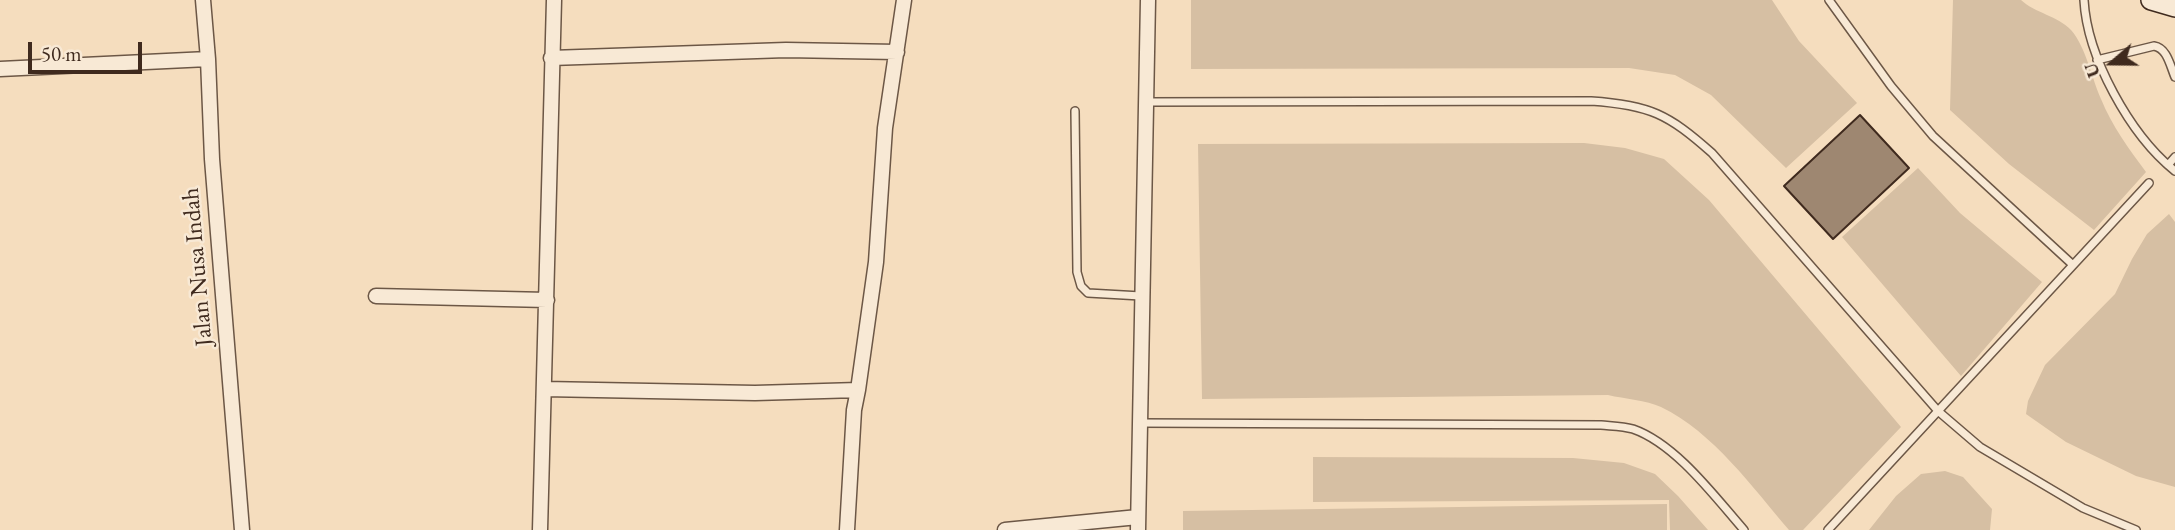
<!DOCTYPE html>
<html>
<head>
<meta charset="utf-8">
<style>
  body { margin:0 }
  #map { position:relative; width:2175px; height:530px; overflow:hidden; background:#f5ddbe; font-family:"EB Garamond",serif }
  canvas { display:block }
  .north { position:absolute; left:2077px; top:28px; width:70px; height:70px; -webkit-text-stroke:5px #f8e9d5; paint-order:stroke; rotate:250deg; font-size:19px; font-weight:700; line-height:28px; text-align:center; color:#3f2a1e }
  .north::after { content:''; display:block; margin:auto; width:24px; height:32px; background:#3f2a1e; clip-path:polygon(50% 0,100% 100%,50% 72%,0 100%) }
  .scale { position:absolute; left:28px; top:42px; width:114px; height:32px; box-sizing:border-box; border:4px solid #3f2a1e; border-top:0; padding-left:9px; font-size:21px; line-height:24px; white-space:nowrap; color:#3f2a1e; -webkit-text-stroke:5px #f8e9d5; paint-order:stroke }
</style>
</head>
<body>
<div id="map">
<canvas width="2175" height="530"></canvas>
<div class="north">U</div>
<div class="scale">50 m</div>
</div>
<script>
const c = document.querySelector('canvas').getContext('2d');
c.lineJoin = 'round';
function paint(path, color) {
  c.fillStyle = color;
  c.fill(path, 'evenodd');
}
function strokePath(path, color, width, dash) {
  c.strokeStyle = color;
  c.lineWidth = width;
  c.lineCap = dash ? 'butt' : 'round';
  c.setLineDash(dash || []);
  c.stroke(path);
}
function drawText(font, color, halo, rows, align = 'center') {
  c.font = font + ' "EB Garamond",serif';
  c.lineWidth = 5;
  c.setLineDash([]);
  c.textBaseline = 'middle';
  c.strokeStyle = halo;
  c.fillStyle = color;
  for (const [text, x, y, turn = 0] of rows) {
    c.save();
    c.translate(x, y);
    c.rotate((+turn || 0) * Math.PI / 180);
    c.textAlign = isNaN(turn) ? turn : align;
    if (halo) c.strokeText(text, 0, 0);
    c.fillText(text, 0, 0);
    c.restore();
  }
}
const green = new Path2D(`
  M1191,0H1772L1799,41L1857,103L1786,168L1711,95L1675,75L1629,68L1191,69Z
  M1953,0H2021C2035,13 2058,16 2071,30C2086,47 2092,79 2101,99C2112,126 2129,149 2146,172L2094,230L2009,164L1950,110Z
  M1584,143L1625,148L1664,159L1709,200L1901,427L1803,530H1789C1753,488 1713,432 1661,407C1646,400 1625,399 1608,395L1202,399L1198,144Z
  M1918,168L1960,213L2042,282L1961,376L1842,237Z
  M2169,214L2175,222V487L2136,476L2066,442L2026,414L2028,401L2045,365L2115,294L2132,259L2147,234Z
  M1313,457L1573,458L1624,463L1655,474L1678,496L1708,530H1670L1669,500L1313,502Z
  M1945,471L1963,477L1992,509L1990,530H1869L1896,496L1921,474Z
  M1667,504V530H1183V511Z`);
const building = new Path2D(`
  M1860,115L1909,168L1833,239L1784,186Z`);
const service = new Path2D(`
  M1829,0L1891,86L1933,136L2073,265
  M2084,0C2087,57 2130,135 2175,171
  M2097,60L2154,46C2167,48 2170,65 2175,77
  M1145,102L1591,101C1650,105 1668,114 1712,153L1938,411L1980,447L2083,508L2136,530
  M1075,111L1077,272L1081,286L1088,293L1141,296
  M2168,165L2175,157
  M1140,423L1601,425C1611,426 1623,426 1633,429C1676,444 1715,497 1744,530
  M1828,530L2149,183`);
const minor = new Path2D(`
  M203,0L208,59L212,159L242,530
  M551,58L786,50L897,52
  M0,69L208,59
  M376,296L547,300
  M544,389L755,393L858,390L854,410L847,530
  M858,390L876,262L885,128L904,0
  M540,530L554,0
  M1005,530L1138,517
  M1138,530L1148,0`);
const secondary = new Path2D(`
  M2151,0L2175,7`);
const streetNames = [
  ["Jalan Nusa Indah",198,267,-95]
];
paint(green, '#d6bfa3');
paint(building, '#9e8771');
strokePath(building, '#3f2a1e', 2);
strokePath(service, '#6c5746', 10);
strokePath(minor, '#6c5746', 17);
strokePath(secondary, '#3f2a1e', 22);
strokePath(service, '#f8e9d5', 7);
strokePath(minor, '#f8e9d5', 14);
strokePath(secondary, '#f8e9d5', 19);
drawText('24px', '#3f2a1e', '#f8e9d5', streetNames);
</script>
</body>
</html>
